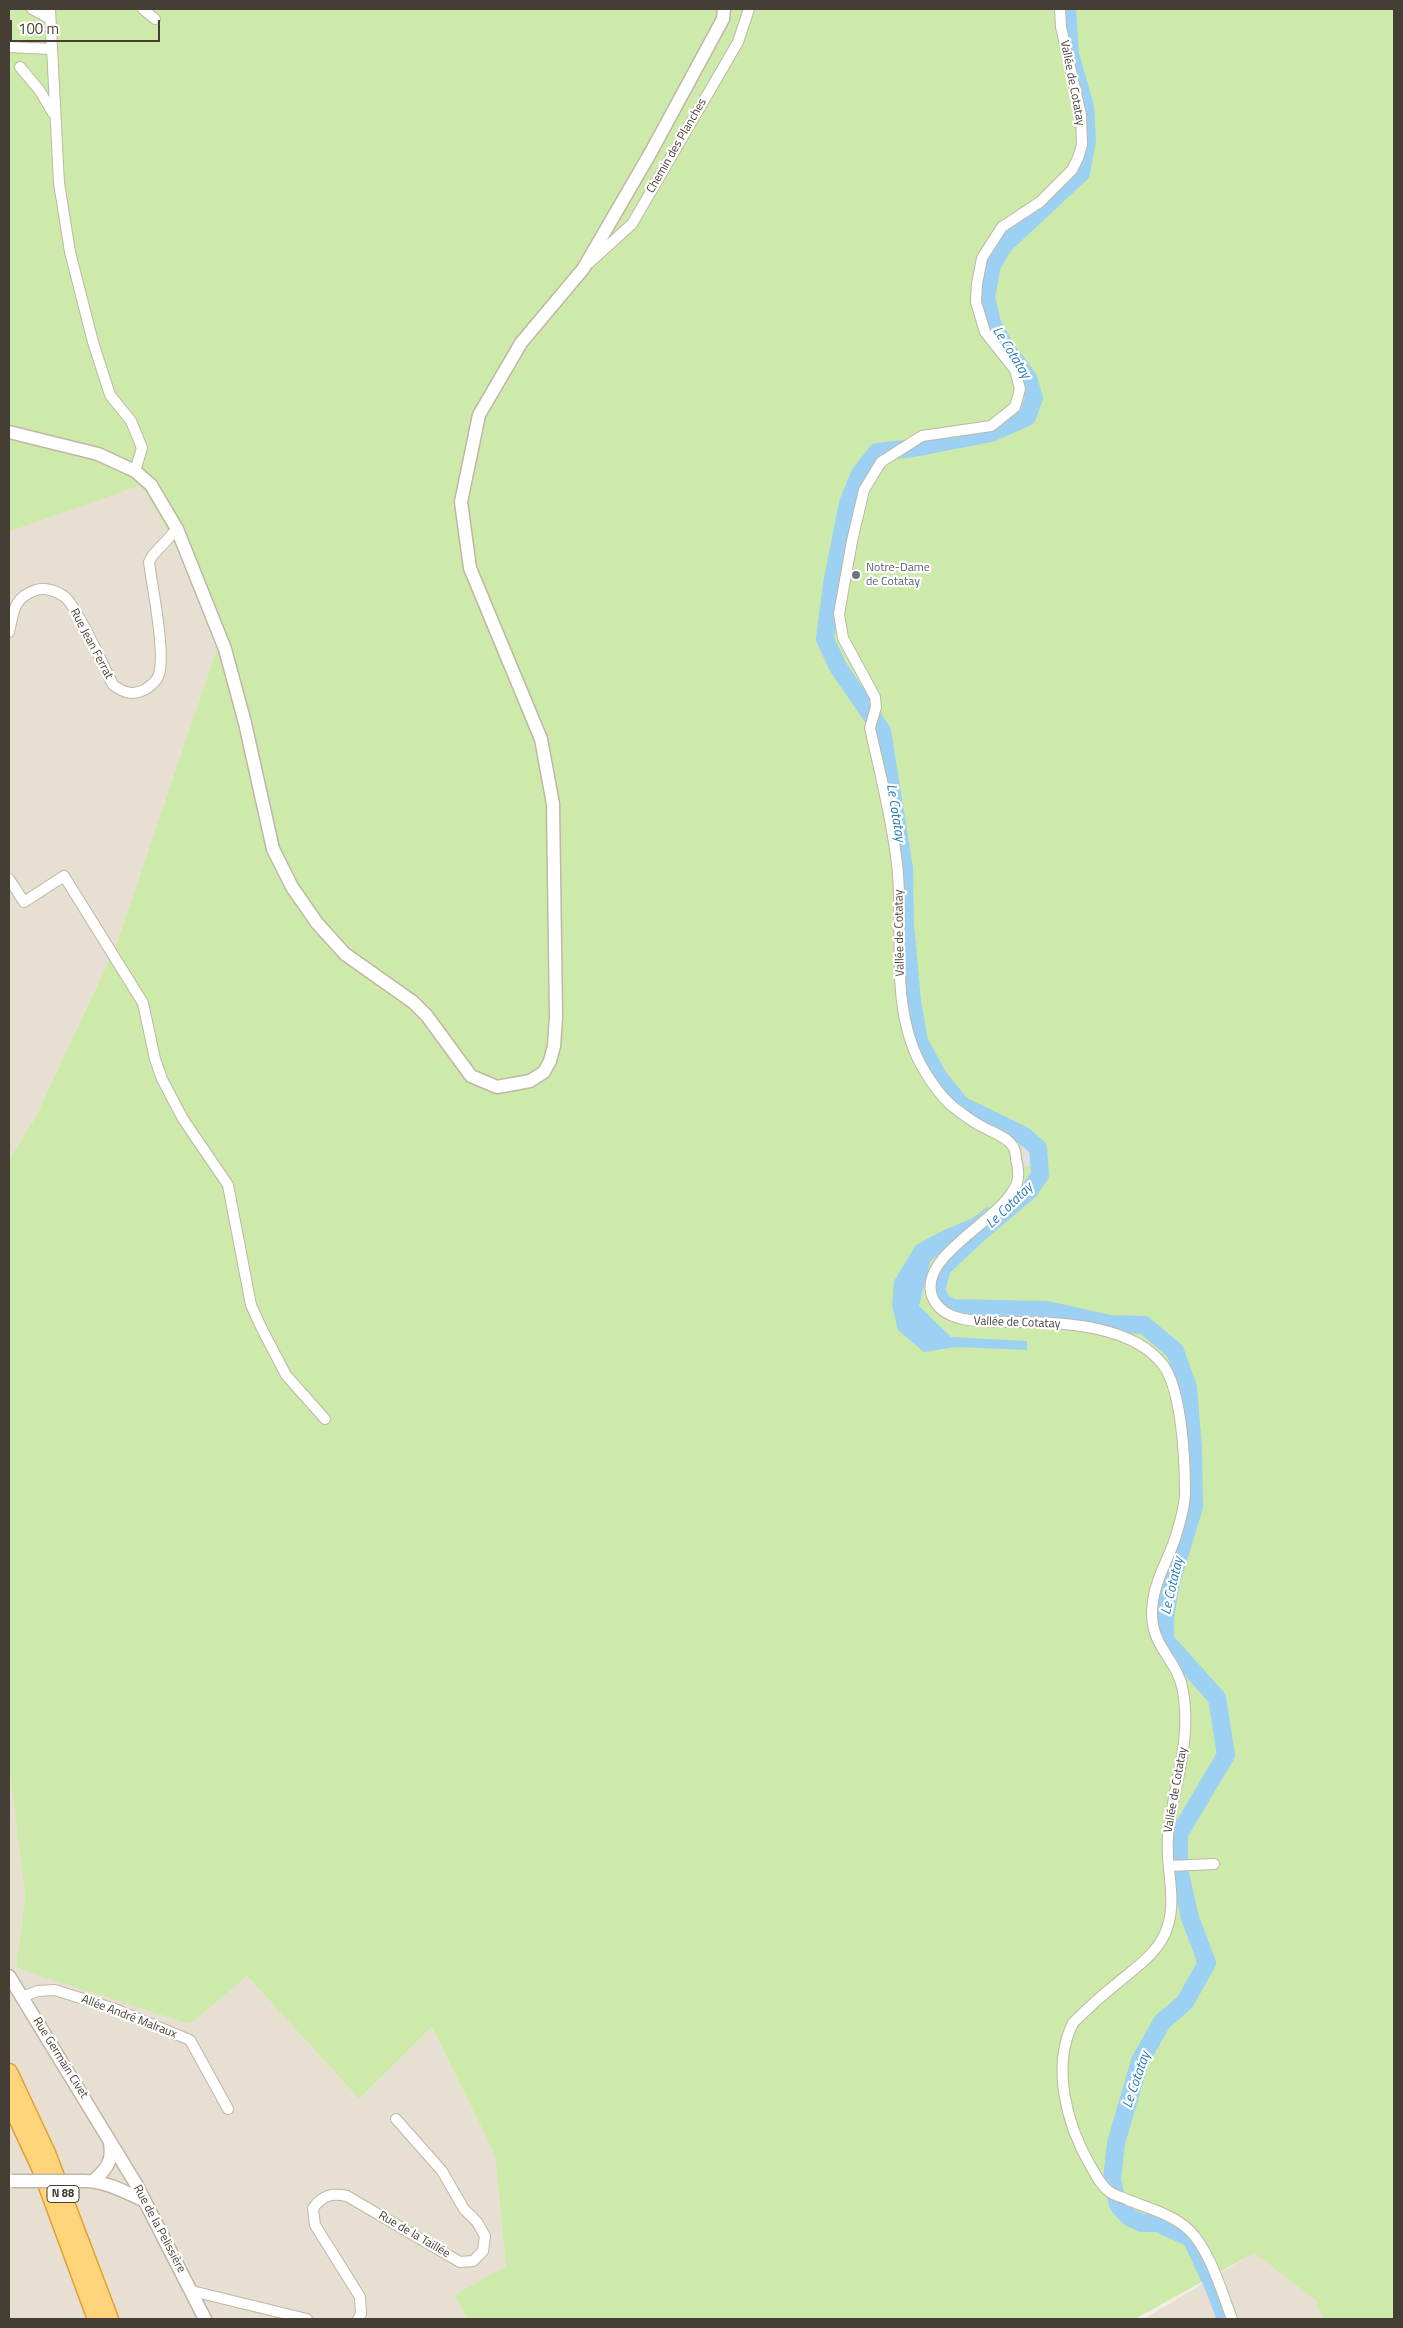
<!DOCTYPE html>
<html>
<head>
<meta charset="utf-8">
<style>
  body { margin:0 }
  #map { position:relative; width:1403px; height:2328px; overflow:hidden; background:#f3eee4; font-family:"Titillium Web",sans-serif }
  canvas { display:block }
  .frame { position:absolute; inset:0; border:10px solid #453e34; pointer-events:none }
  .scale { position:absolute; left:10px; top:20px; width:150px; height:22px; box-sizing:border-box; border:2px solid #453e34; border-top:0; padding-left:6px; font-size:15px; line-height:18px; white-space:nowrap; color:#453e34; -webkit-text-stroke:4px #fff; paint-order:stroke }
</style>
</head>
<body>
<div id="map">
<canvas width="1403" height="2328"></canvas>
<div class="frame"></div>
<div class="scale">100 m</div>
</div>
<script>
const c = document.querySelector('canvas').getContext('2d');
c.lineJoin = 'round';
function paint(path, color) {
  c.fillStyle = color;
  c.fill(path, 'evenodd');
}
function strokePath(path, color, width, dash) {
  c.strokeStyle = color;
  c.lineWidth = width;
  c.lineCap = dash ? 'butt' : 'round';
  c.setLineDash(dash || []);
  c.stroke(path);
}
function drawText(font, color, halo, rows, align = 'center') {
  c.font = font + ' "Titillium Web",sans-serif';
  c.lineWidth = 4.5;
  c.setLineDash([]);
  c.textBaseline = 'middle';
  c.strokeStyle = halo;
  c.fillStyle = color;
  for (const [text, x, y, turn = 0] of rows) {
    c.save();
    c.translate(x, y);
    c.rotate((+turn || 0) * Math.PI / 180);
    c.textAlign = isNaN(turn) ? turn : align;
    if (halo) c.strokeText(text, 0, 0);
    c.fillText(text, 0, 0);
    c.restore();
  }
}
const residential = new Path2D(`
  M141,484L174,542L217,648L116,945L35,1118L9,1159V532Z
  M9,1767L25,1897L16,1968L247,1976L359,2099L432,2027L495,2154L506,2266L454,2295L468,2319H9Z
  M1254,2253L1317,2300L1323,2319H1144Z`);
const green = new Path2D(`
  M9,9H1394V2319H1323L1316,2300L1254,2253L1135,2319H468L454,2295L506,2266L495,2155L432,2027L359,2099L247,1976L190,2024L16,1968L25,1897L9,1767V1159L35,1118L116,945L217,648L174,542L141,485L9,532Z`);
const parking = new Path2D(`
  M1029,1144L1032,1166L1024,1167L1021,1145Z
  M1011,1311L1046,1313V1319L969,1317L968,1313Z`);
const water = new Path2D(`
  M987,1207H990L930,1262L919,1306L951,1337L1027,1341V1350L956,1347L924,1352L898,1330L892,1306L894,1281L916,1245L944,1230L973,1218Z`);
const river = new Path2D(`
  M1067,9L1070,54L1085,107L1087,140L1081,173L1004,245L992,265L986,297L992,323L1005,347L1028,378L1034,398L1027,417L991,433L914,448L877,452L860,474L848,503L832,584L825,639L838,667L882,731L904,868L905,924L912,1001L919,1041L937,1075L961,1105L1023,1135L1038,1148L1040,1175L1029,1191L977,1235L942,1268L936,1290L942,1302L952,1308L1047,1310L1110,1324L1144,1325L1175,1351L1188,1387L1193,1448L1194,1507L1171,1582L1165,1617V1640L1217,1698L1226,1755L1179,1834V1869L1190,1918L1207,1963L1185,2002L1162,2022L1140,2061L1116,2143L1112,2180L1118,2205L1129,2217L1142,2223H1157L1191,2238L1214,2287L1226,2319`);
const minor = new Path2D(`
  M32,9L50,19
  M50,9L59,183L70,252L93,342L110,395L131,421L142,448L135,471
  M143,9L155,19
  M1060,9L1061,27L1081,115L1082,145L1078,158L1072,170L1040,202L1002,227L982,258L977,284L976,302L985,332L1015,370L1020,389L1015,407L991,426L922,436L881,462L864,490L852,541L839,614L843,638L875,697L876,707L870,728C880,773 892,819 897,864C905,930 888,1004 921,1065C930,1081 941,1098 956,1109C965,1116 974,1123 983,1127C992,1132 1005,1136 1011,1144C1015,1148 1016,1154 1016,1159C1018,1166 1019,1176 1017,1183C1004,1220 918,1254 932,1296C937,1309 949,1316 963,1319C981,1323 1001,1321 1019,1322C1064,1322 1134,1326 1163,1365C1182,1390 1185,1461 1185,1492C1185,1505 1181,1519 1177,1532C1171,1556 1156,1576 1153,1601C1146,1646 1177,1656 1183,1691C1192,1743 1173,1786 1168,1836C1165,1866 1177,1896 1168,1925C1161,1952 1135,1968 1115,1985C1100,1997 1086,2010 1073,2023C1051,2067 1067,2125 1090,2165C1096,2175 1101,2186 1110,2192C1115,2196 1123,2197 1128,2200C1148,2208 1174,2215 1189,2230C1210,2250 1222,2293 1232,2319
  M9,47L51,49
  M20,67L40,91L53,113
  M589,263L632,224L738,42L749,9
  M9,632C14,611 13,598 36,590C45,587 57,591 65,597C77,607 104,667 113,685C123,692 132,696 144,690C149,687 155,683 158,677C167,657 152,587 149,562L153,555L177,529
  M9,879L24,902L64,876L143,1003L155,1059L162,1079L183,1119L228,1185L251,1305L262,1329L286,1375L325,1419
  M1169,1866L1214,1864
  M22,1997L38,1991L55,1990L115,2009L190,2040L228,2109
  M192,2291L307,2319
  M358,2319L361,2314L360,2297L315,2225L313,2208C323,2195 331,2193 347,2196L460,2262L473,2261L483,2251L485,2236L477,2222L464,2209L442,2171L396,2119`);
const tertiary = new Path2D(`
  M9,432L98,454L135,471L151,485L177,529L225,649L245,723L273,849L292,887L317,923L345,954L413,1002L427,1016L471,1076L497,1087L530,1081L544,1072L550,1061L554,1046L556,1017L553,804L541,739L470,568L461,502L479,415L521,343L583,269L651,152L723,19L724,9
  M9,1976L136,2184L205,2319
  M84,2181C106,2181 125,2192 145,2201
  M93,2181C107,2169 113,2161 110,2143`);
const trunk = new Path2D(`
  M9,2072L47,2153L110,2319
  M9,2101L41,2170L96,2319`);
const tertiaryBridge = new Path2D(`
  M12,2181H84`);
const markers = [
  [856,575,5,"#6b7280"]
];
const shields = [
  [63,2194,32]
];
const shieldNames = [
  ["N 88",63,2194]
];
const streetNames = [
  ["Vallée de Cotatay",1072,83,79],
  ["Chemin des Planches",677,146,-60],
  ["Rue Jean Ferrat",91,644,62],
  ["Vallée de Cotatay",900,933,-91],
  ["Vallée de Cotatay",1017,1323,2],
  ["Vallée de Cotatay",1176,1790,-80],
  ["Allée André Malraux",129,2017,21],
  ["Rue Germain Civet",60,2058,58],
  ["Rue de la Pelissière",159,2229,62],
  ["Rue de la Taillée",414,2235,30]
];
const worshipNames = [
  ["Notre-Dame",866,568],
  ["de Cotatay",866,582]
];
const waterNames = [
  ["Le Cotatay",1011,353,58],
  ["Le Cotatay",895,813,81],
  ["Le Cotatay",1010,1206,-44],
  ["Le Cotatay",1173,1586,-77],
  ["Le Cotatay",1137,2080,-71]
];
paint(residential, '#e7e0d2');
paint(green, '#ceeaaa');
paint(parking, '#e3e0dd');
paint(water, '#9cd1f4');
strokePath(river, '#9cd1f4', 18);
strokePath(minor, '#bfb6a6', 12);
strokePath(tertiary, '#bfb6a6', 15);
strokePath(trunk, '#e59e2c', 19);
strokePath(minor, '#fff', 10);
strokePath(tertiary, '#fff', 12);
strokePath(trunk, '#ffd47a', 16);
strokePath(tertiaryBridge, '#bfb6a6', 15, []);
strokePath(tertiaryBridge, '#fff', 12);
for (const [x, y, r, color] of markers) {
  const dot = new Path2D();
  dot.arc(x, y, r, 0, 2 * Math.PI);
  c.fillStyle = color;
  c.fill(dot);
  strokePath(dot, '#fff', 2);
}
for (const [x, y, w] of shields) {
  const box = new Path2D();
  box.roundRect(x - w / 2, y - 8.5, w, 17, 4);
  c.fillStyle = '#fff';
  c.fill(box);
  strokePath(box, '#453e34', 1);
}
drawText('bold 11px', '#453e34', null, shieldNames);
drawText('12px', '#453e34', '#fff', streetNames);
drawText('12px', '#5b616d', '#fff', worshipNames, 'left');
drawText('italic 14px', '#287cb6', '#fff', waterNames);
</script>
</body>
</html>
